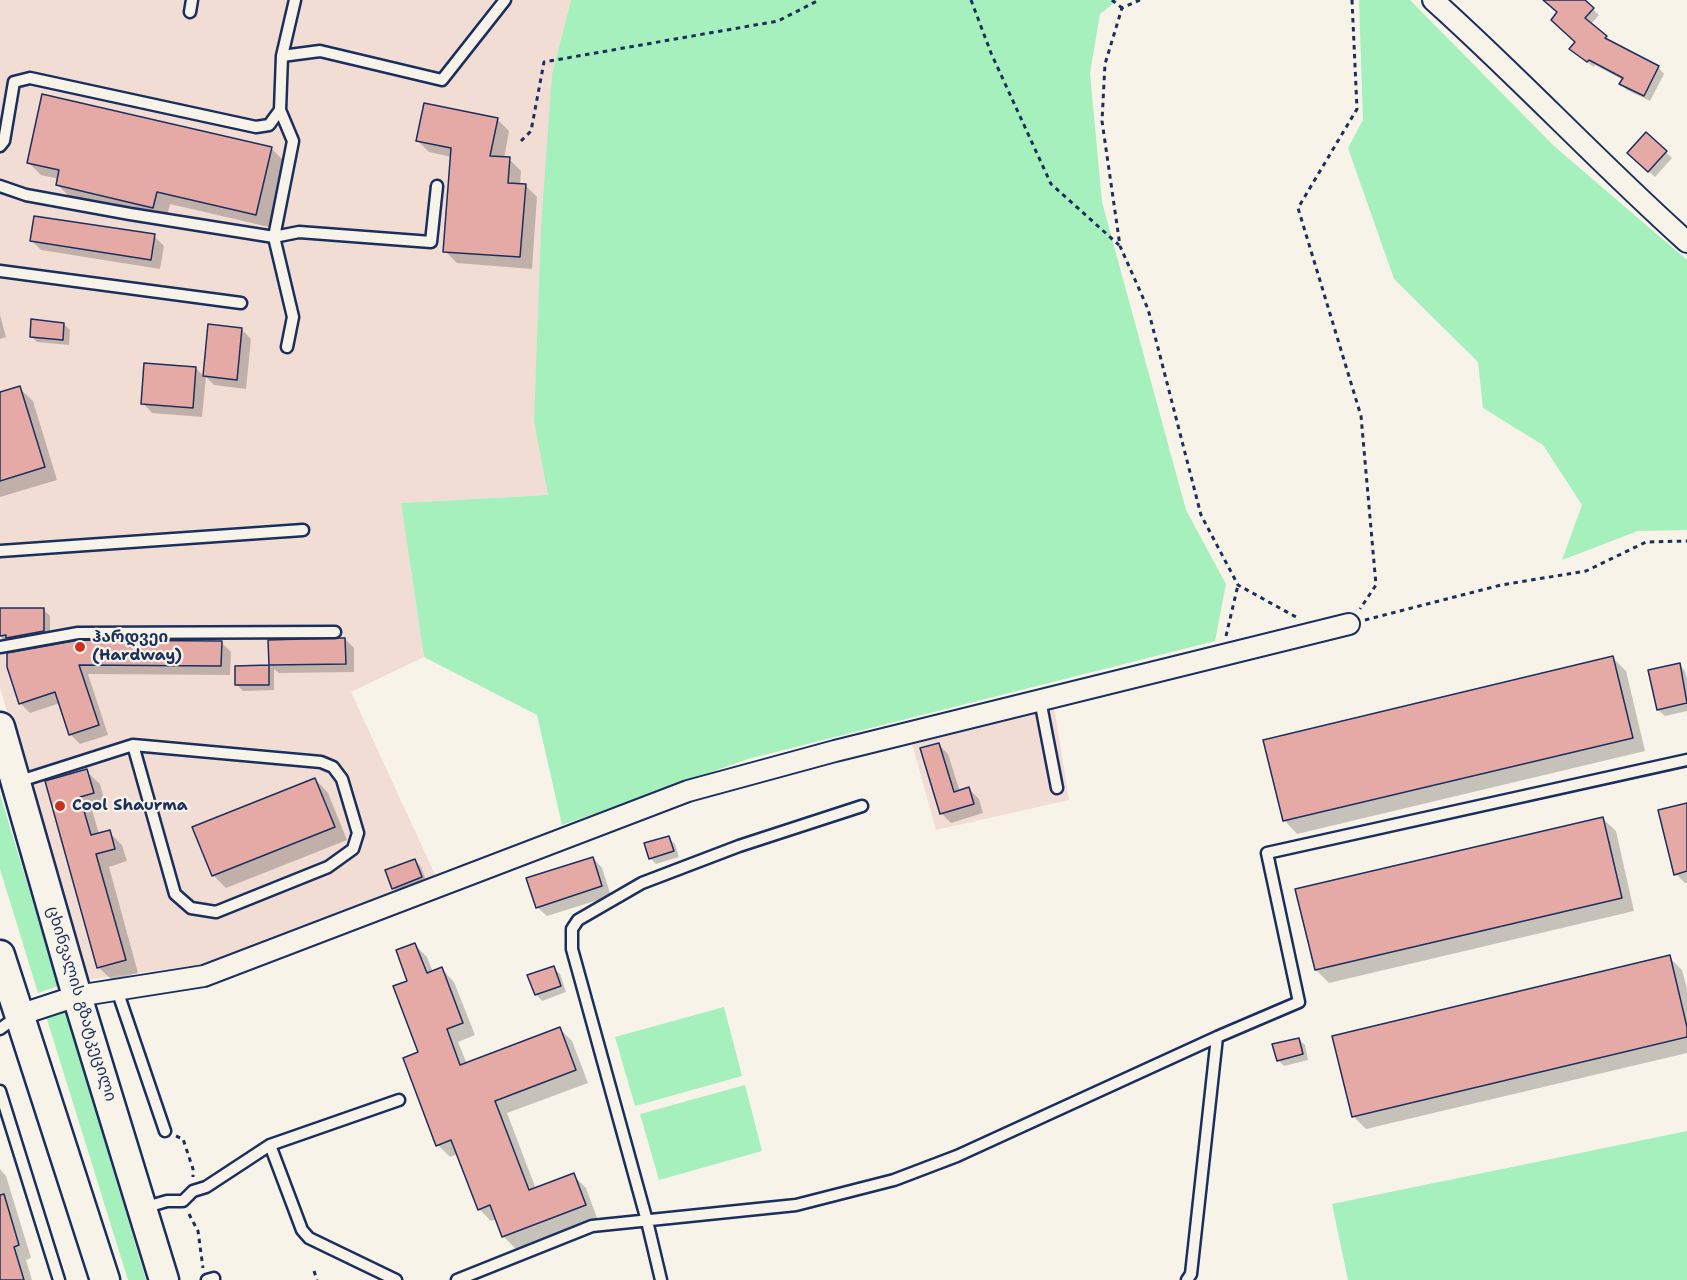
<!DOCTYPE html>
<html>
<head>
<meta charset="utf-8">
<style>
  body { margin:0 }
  canvas { display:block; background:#f7f3e8 }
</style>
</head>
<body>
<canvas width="1687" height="1280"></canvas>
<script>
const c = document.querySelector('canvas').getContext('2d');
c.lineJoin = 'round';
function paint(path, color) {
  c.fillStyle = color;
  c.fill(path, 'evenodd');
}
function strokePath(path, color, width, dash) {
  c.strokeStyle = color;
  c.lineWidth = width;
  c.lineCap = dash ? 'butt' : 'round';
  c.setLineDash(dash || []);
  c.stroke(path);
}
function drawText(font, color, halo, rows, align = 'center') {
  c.font = font + ' "Shantell Sans","Noto Sans Georgian",sans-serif';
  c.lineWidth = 4.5;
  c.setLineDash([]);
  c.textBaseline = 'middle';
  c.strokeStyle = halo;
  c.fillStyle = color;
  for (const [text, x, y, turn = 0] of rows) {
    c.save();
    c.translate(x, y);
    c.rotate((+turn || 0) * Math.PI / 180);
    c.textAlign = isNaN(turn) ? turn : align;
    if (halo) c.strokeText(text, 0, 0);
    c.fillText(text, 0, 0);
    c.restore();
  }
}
const built = new Path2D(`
  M0,0H571L552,74L534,422L548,495L401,503L424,657L351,692L438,881L213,963L86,980L0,688Z
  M1054,706L1069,800L936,830L911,740Z`);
const green = new Path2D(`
  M571,0H1118L1100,14L1090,73L1102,202L1186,510L1226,584L1215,641L748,759L562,825L537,715L424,657L401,503L548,495L534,422L541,228L552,74Z
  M1359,0H1410L1554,146L1687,260V530L1638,531L1562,560L1582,505L1543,445L1483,408L1478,362L1394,279L1348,148L1363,120Z
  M0,794L58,986L38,993L0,869Z
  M724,1007L742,1076L635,1106L615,1037Z
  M65,1009L146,1280H128L46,1016Z
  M745,1085L762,1151L659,1180L640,1114Z
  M1687,1131V1280H1348L1332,1204Z`);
const shadow = new Path2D(`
  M1544,0H1583L1599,15L1590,25L1613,43L1658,67L1664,74L1650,101L1627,90L1621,84L1623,80L1595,65L1594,67L1577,55V42L1559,13Z
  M497,119L509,131L504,159H509L521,171L520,185H525L537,197L532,269L457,263L445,251L452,157L429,152L417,140Z
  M271,148L284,161L269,227L170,204L166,220L71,198L58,185L59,179L41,175L28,162Z
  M1666,152L1672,158L1655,177L1635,159Z
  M154,236L164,246L160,269L41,250L32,241Z
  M0,315L6,337L0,339Z
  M64,324L70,330L69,345L37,342L31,336Z
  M209,326L241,329L251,339L246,389L214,385L206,377L202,417L152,413L143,403L196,368L204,377Z
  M19,388L33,401L57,480L0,497V394Z
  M43,609L50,616V637L6,642L0,636V610Z
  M345,639L354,648V672L279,673L274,669V690L243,691L237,685L236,667H270V641Z
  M79,642H221L231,652L230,675L88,674L108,735L80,744L70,734L60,703L30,713L20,703Z
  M1613,658L1626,671L1645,751L1297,834L1284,820Z
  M1679,664L1685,671L1687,678V711L1665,716L1658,710Z
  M938,744L948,754L960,792L969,789L979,799L983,813L951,823L941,813Z
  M86,771L100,784L106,806L92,810L99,834L109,832L122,845L127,861L109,867L138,973L112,980L98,967L47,782Z
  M315,779L328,793L347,840L226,888L213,875Z
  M1687,805V883H1685L1676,874Z
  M1602,818L1616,831L1634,911L1329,983L1316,970Z
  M668,838L675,844L679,857L656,864L650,858Z
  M593,858L602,868L611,896L547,916L537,907Z
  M415,860L421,867L427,883L399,894L393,888Z
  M415,945L427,957L433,972L442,969L454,982L475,1035L458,1042L467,1064L560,1029L572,1041L588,1083L507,1113L536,1189L573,1175L586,1188L597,1218L516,1249L503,1236L497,1219L491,1221L479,1209L458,1154L450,1157L438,1145L420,1053L409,982Z
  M1669,957L1682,970L1687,989V1053L1366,1129L1353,1116Z
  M553,968L560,974L566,992L542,1001L536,994Z
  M1298,1039L1305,1045L1308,1060L1284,1066L1278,1060Z
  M0,1169L6,1176L31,1258L26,1260L32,1280H0Z`);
const building = new Path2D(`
  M1543,0H1585L1594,8L1585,18L1607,36L1605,38L1659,66L1644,96L1619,84L1623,78L1589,60L1587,62L1569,49L1575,42L1551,20L1557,12Z
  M42,94L272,147L256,215L157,192L153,208L56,185L59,170L27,163Z
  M424,103L498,118L490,156L510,157L508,183L526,184L520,257L443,252L451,148L416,141Z
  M1646,132L1667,151L1648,172L1627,153Z
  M34,216L155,234L151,260L30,241Z
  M31,319L64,323L63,340L30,337Z
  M208,324L242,328L237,380L203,376Z
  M144,363L196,367L193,408L141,404Z
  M20,386L45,467L0,481V392Z
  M0,608H44V631L6,638V635L0,636Z
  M339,638H345L346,664L269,665L268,640Z
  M79,640L222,641L221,666L79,665L99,725L69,735L55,692L19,704L7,667V653Z
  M1613,656L1633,738L1283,821L1263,740Z
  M1680,663L1687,703L1657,710L1648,670Z
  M269,665V685H235V666Z
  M939,743L954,792L969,787L974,804L940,814L920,748Z
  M87,769L94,793L80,797L91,835L110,830L115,849L96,854L126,960L97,968L45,781Z
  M315,778L335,827L212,876L192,827Z
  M1687,803V871L1674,875L1658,810Z
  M1603,817L1622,898L1315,970L1295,889Z
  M669,836L674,851L649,859L644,843Z
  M593,857L602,886L536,908L526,878Z
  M415,859L422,877L392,889L385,870Z
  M415,943L427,973L442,967L463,1023L447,1029L460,1065L560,1027L576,1070L495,1101L529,1190L574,1173L586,1205L502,1237L490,1205L478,1210L451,1140L436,1146L403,1058L418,1052L393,986L407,981L396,950Z
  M1670,955L1687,1027V1037L1352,1117L1332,1036Z
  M554,966L561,986L535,995L527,975Z
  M1299,1038L1303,1054L1277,1061L1272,1044Z
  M4,1194L19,1245L14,1247L24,1280H0V1195Z`);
const path = new Path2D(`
  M971,0L991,53L1051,184L1119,245
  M1112,0L1122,8
  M1140,0L1122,8L1105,64L1102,121L1120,246L1148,309L1201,515L1238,585L1296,617
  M1352,0L1357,109L1298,208L1361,416L1376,585L1360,609
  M521,141L531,131L544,62L778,21L819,0
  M1365,620L1501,585L1586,571L1646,542L1687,541
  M1226,636L1238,585
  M176,1136L183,1139L193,1169V1177
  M189,1214L198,1231L203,1268
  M314,1271L317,1280`);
const service = new Path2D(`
  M190,12L192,0
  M282,56L320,51L442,80L505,0
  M280,110L293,141L274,237L293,317L287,347
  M0,146L4,141L14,82L30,78L256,127L269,125L280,110L282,56L295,0
  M0,186L26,195L130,214L274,237L299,232L431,242L437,186
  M0,271L241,303
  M0,551L303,530
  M0,647L78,633L335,632
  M1040,700L1057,788
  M17,782L133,745L321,762L333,767L342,779L358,833L353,849L328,867L216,912L191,908L175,894L133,745
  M117,990L165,1131
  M0,1029L19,1015
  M0,1091L59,1280
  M270,1145L302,1230L309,1238L396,1280
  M143,1208L167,1201H183L193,1191L206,1187L270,1145L399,1100
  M207,1280L214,1278V1280
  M457,1280L592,1226L796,1205L894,1180L957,1156L1217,1037L1299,1002L1267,853L1687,760
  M661,1280L647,1221L572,949V929L578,920L642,883L739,846L862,806
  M1187,1280L1191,1274L1217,1037`);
const minor = new Path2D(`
  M1433,0C1520,78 1600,164 1687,242
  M19,1015L77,996L204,976L688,791L835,751L1349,624`);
const secondary = new Path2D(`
  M0,727L77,996L164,1280
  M0,955L105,1280`);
const markers = [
  [80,647,6,"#c8321e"],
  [60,806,6,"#c8321e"]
];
const poiNames = [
  ["ჰარდვეი",92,638],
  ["(Hardway)",92,656],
  ["Cool Shaurma",72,806]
];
const streetNames = [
  ["ცხინვალის გზატკეცილი",81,1004,73]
];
paint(built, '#f2ddd4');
paint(green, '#a6f0be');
paint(shadow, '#0003');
paint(building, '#e5aaa6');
strokePath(building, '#1b2f5e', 1.5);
strokePath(service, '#1b2f5e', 15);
strokePath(minor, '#1b2f5e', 24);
strokePath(secondary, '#1b2f5e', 33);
strokePath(path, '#1b2f5e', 3, [4.5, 4.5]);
strokePath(service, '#f7f3e8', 10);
strokePath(minor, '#f7f3e8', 20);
strokePath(secondary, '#f7f3e8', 28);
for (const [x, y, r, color] of markers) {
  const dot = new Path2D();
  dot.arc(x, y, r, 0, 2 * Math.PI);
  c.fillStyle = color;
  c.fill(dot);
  strokePath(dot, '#f7f3e8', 2);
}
drawText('bold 16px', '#1b2f5e', '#f7f3e8', poiNames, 'left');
drawText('16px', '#1b2f5e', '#f7f3e8', streetNames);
</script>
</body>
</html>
